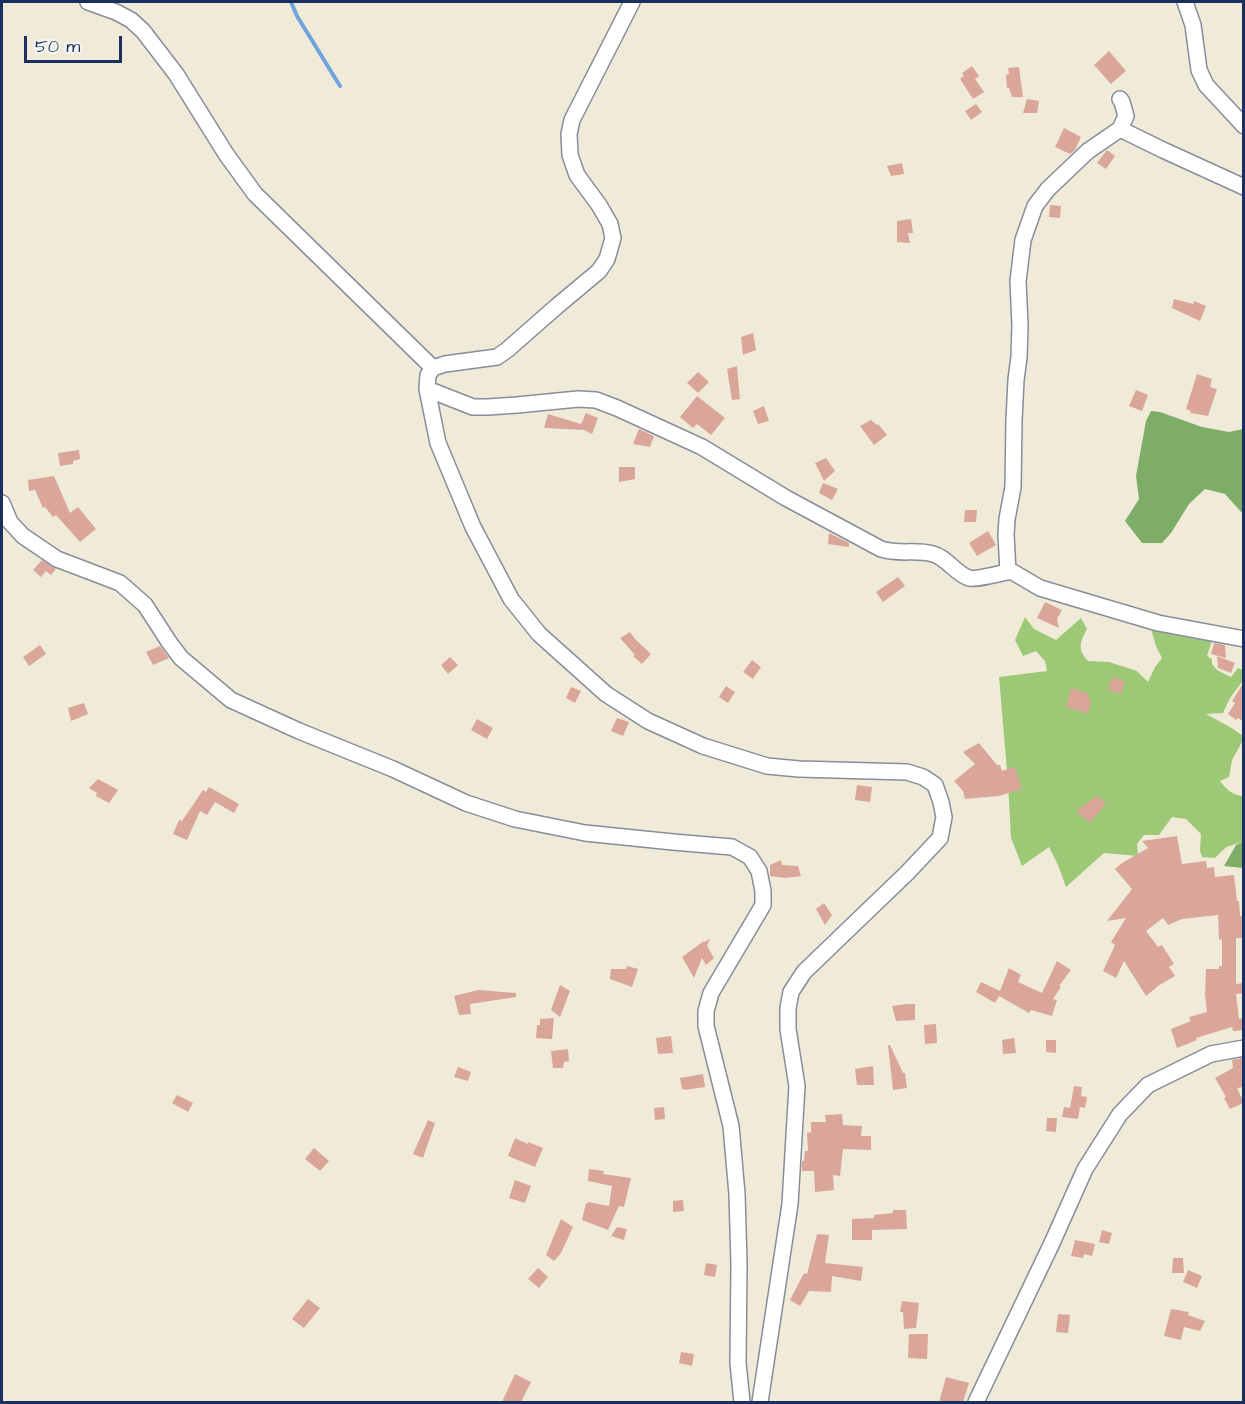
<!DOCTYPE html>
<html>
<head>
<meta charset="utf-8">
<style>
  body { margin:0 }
  #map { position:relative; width:1245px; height:1404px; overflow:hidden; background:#f0ebd8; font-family:"Architects Daughter",sans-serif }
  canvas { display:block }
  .frame { position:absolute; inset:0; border:3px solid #1b2f5e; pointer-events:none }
  .scale { position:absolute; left:24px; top:36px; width:98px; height:27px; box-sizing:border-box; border:3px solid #1b2f5e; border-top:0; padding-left:8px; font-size:18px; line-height:21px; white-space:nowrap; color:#1b2f5e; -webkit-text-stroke:4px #f6f6f2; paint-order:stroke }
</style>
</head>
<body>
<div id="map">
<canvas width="1245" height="1404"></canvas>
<div class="frame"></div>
<div class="scale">50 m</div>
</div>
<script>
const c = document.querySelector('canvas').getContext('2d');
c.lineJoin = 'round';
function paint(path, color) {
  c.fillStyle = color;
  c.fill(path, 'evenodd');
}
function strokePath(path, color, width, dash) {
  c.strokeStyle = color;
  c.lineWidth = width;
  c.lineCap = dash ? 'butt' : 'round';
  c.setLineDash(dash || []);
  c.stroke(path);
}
const green = new Path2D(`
  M1025,617L1034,629L1056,640L1081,618L1087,629C1080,642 1077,649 1088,661L1109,662L1137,671L1148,682L1155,667L1162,658L1156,646L1151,629L1213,638L1207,656L1212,659V664L1217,670L1231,677L1238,668L1243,670V682H1242L1230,698L1223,713L1206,714L1230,727L1243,736V740L1232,760L1229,777L1220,781C1227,790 1232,795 1243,796V842L1226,847L1215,858L1202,857L1200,851L1201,834L1186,819L1172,817L1159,835H1144L1137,844L1138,856L1104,853L1066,887L1058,865L1049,847L1022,866L1011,838L1008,782L999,677L1047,671L1045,661L1036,651L1023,656L1015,640Z`);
const forest = new Path2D(`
  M1151,411L1160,412L1202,427L1229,432L1243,429V514L1225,494L1205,489L1189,504L1171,533L1162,543H1142L1125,521L1139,499L1136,476L1146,421Z
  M1243,842V868L1224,866L1236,845Z`);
const stream = new Path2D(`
  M291,2L297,16L340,86`);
const building = new Path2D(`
  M1109,51L1126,71L1111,84L1094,65Z
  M972,66L979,76L975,79L984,92L973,99L960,79L964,76L962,73Z
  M1019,67L1023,97H1012L1009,88H1007L1006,75L1009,74L1008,68Z
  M1027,99L1039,101L1037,113H1023Z
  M976,104L982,112L971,120L965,111Z
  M1064,128L1081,137L1075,150L1070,154L1055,147Z
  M1107,150L1115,156L1106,169L1097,163Z
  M902,163L904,174L891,176L887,166Z
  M1050,205L1061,206L1060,218L1049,217Z
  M911,219L913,233H908L910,243L897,242V221Z
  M1174,299L1193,304L1194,301L1206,306L1200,321L1172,308Z
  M753,333L756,350L743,355L741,337Z
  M737,366L740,399L732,400L727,369Z
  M698,372L709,382L698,393L687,383Z
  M1197,374L1212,379L1210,387L1217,389L1208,416L1190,413L1191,411L1186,409Z
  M1136,390L1148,395L1142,411L1129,406Z
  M697,396L725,418L711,435L697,424L693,428L680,417Z
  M764,406L769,421L758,424L753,411Z
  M586,413L598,418L592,434L584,430L544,428L548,414L581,424Z
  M871,420L877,425L878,424L887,435L874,445L860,426Z
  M639,429L654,436L650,447L633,444Z
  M79,450L80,459L73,461V464L60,466L58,453Z
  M826,458L835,471L824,481L815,463Z
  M619,467H635V479L619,482Z
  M54,476L70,513L78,507L96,529L80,542L56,515L53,517L45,507L43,508L35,490L29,491L28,480Z
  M823,483L838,489L832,500L819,493Z
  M965,510H977L976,522H964Z
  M988,531L996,545L977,556L969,543Z
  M829,533L849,543V547L828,544Z
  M42,560L56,569L51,575L46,571L41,577L33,570Z
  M898,577L905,586L883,602L876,592Z
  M1045,602L1062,610L1057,619L1059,628L1037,618Z
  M630,632L635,639L651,654L642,664L633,656L635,655L620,638Z
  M1214,643L1225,645L1226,658L1211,654Z
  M40,645L46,654L29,666L23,657Z
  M160,646L169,658L153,665L146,652Z
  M1217,656L1235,663L1231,673L1218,668Z
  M450,657L458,665L448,674L441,665Z
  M752,660L761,667L753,679L743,672Z
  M1112,677L1125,681L1121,694L1108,690Z
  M1244,682V722L1238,718L1236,720L1228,714L1235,703L1232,701Z
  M726,686L735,692L728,703L719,697Z
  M571,687L581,691L575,703L566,698Z
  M1071,688L1087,693L1091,702L1088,713L1066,707Z
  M84,703L88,714L71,721L68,708Z
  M617,718L629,722L623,736L611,731Z
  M477,719L493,728L487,739L471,730Z
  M979,743L997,765H1000L1002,771L1015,767L1022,789L999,796L965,799L963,791L954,781L975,764L963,752Z
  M98,779L118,790L109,803L96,796L97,793L89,788Z
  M857,785L872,787L870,802L855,800Z
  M209,787L239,804L234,813L215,802L207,815L200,811L187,840L173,834L179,820L182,821L203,790L206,792Z
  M1097,796L1106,803L1090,823L1076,811Z
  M1177,836L1182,864L1206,861L1207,868L1214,867L1215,877L1234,875L1237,901H1239L1240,916H1242L1243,938H1236V984L1244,983V993L1236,994L1239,1019L1244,1018V1030L1233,1031L1232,1027L1196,1038L1197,1040L1177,1048L1171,1029L1191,1021L1189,1017L1207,1012L1205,995L1206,969H1219V966H1222V939L1219,940L1218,915L1182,919L1168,925L1163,918L1146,931L1158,947L1162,945L1174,964L1169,967L1175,976L1158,986L1146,996L1124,961L1116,978L1103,971L1115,945L1111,942L1126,918L1107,921L1132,889L1115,869L1122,863L1148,848L1142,841Z
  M781,860L782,865L798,866L801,876L786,878L770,876V865Z
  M824,903L832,915L825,925L816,909Z
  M710,939L707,946L714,958L706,965L702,958L694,978L682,957L704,941V942Z
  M1057,961L1071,970L1059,986L1061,987L1053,999L1057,1000L1052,1016L1031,1010L1029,1013L999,996L995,1003L976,992L981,982L1000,991L1009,968L1021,975L1018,982L1042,993Z
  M627,966L638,969L632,987L610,979L611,969H626Z
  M560,985L570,991L560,1017L551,1010Z
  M478,990L516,993V997L470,1004L471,1014L459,1015L454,996Z
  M907,1004H915V1020L896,1021L892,1006Z
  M554,1018L552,1039L536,1038L537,1025H540V1019Z
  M936,1024L937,1043L925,1044L924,1025Z
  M671,1036L673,1053L658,1054L656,1038Z
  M1014,1038L1016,1053L1003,1054L1002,1040Z
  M1046,1040H1056V1053L1046,1052Z
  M888,1045H890L903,1073H905L907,1088L893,1090Z
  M568,1049L569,1061L564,1062L563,1068H553L551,1051Z
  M1242,1058L1244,1087L1237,1088L1244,1103L1230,1109L1224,1098L1226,1097L1215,1078L1233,1068L1232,1060Z
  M873,1066L874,1085H857L855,1069Z
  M458,1067L471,1072L468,1081L454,1077Z
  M703,1074L705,1087L684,1090V1089H682L680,1078Z
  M1074,1086L1082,1087L1081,1096L1087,1097L1085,1108L1080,1107L1078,1119L1062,1117L1064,1107L1070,1108Z
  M177,1095L193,1103L188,1112L172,1103Z
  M664,1107L665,1119L655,1120L654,1108Z
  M842,1114L843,1125L862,1126L861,1136H871V1150L843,1149L840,1176L833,1175L834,1190L815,1192L814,1171H802V1161H804L805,1151H808L807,1133L811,1132V1122H826L825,1115Z
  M1047,1118H1057L1056,1132L1046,1131Z
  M428,1120L435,1123L423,1158L413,1154Z
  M515,1138L528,1144V1142L543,1148L535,1167L508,1156Z
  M314,1148L329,1161L320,1171L305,1159Z
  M589,1169L604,1171L603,1174L631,1178L624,1207L619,1206L608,1230L582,1220L586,1203L587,1204L588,1202L609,1206L612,1186L588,1181Z
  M515,1180L531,1186L525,1203L509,1198Z
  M683,1200L684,1211L673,1212V1201Z
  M893,1210H906L907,1229L872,1230V1240H852V1219L874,1218V1215L893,1213Z
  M561,1219L573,1227L561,1253L554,1261L546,1255Z
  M617,1227L627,1229L624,1240L611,1236Z
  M1102,1230L1112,1233L1109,1244L1099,1242Z
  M817,1234L829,1235L825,1263L863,1267L861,1281L832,1276L831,1292L809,1291L800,1306L790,1300L804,1273L807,1274Z
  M1075,1240L1095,1244L1092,1256L1084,1254L1083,1258L1071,1256Z
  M1173,1258H1183L1184,1273H1172Z
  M706,1263L717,1265L715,1277L704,1275Z
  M538,1268L548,1277L539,1288L528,1279Z
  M1188,1270L1202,1276L1197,1288L1183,1282Z
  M308,1299L320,1308L304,1328L292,1319Z
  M902,1301L919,1303L916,1328L904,1329L903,1312H900Z
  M1171,1309L1189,1312L1188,1315L1205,1321L1200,1331L1184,1327L1181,1340L1164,1336Z
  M1058,1314L1070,1315L1068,1333L1056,1332Z
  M909,1334H928L927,1359L908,1358Z
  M681,1352L694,1354L692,1366L679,1363Z
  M515,1374L531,1382L521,1402H502Z
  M946,1377L969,1383L963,1402H939Z`);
const street = new Path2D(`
  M88,2L116,12L131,20L143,31L176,74L226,154L255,194L433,368
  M632,2L572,120L569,134L570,155L577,175L599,205L610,224L613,238L607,259L599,271L556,307L507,350L497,357L445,364L433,368L428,375L427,389L438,443L473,527L511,599L539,634L606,694L648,721L703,746L767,766L799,769L907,772L923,777L935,785L941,802L944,817L940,838L907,873L804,972L791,992L788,1008V1029L797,1086L790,1204L760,1402
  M1185,2L1193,25L1199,70L1206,85L1244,126
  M1120,129L1163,150L1244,187
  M427,389L473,407H488L517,405L578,399L596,400L617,408L702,447L786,498L881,549C899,555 916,549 933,554C946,557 956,574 969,578C975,580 1002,573 1011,571L1040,588L1158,623L1244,639
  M2,503L10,522L23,536L57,559L120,583L145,605L169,642L181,658L231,700L299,731L393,769L466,803L515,819L585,833L673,842L732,847L750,857L759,871L763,891V905L711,993L706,1011V1026L731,1126L737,1194L739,1264L738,1363L742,1402
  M1008,572L1006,535L1007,519L1013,487L1014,420L1016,380L1019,357L1020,325L1018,281L1023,240L1035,206L1048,189L1088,151L1120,129L1126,116L1122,102L1120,99
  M976,1402L1052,1243L1085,1169L1120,1114L1148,1085L1211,1054L1244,1048`);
paint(green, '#9dc976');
paint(forest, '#7ead67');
strokePath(stream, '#6fa4dc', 4);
paint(building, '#daa69a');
strokePath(street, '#868d9b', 18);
strokePath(street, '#fff', 15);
</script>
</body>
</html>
